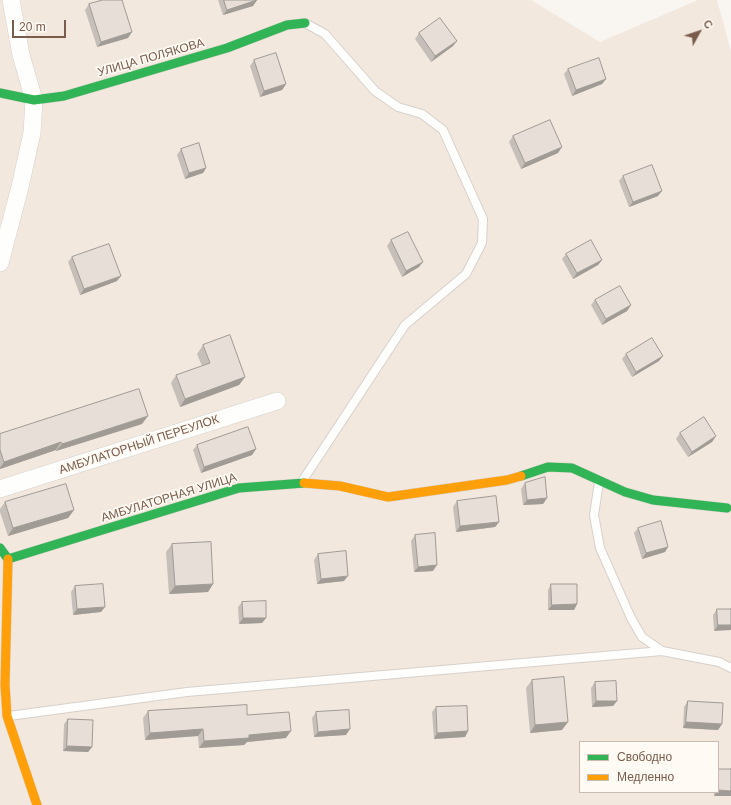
<!DOCTYPE html>
<html>
<head>
<meta charset="utf-8">
<style>
  body { margin:0 }
  #map { position:relative; width:731px; height:805px; overflow:hidden; background:#f9f5f0; font-family:Helvetica,sans-serif }
  canvas { display:block }
  .legend { position:absolute; left:579px; top:741px; width:140px; height:52px; box-sizing:border-box; background:#fffaf3; border:1px solid #cabbb1; margin:0; padding:5px 7px; list-style:none; font-size:12px; color:#7a5c4d }
  .legend li { display:flex; align-items:center; gap:8px; height:20px }
  .legend b { width:20px; border:1px solid #cabbb1 }
  .north { position:absolute; left:679px; top:12px; width:40px; height:40px; -webkit-text-stroke:3px #fffaf3; paint-order:stroke; rotate:50deg; font-size:11px; font-weight:700; line-height:16px; text-align:center; color:#7a5c4d }
  .north::after { content:''; display:block; margin:auto; width:14px; height:18px; background:#7a5c4d; clip-path:polygon(50% 0,100% 100%,50% 72%,0 100%) }
  .scale { position:absolute; left:12px; top:20px; width:54px; height:18px; box-sizing:border-box; border:2px solid #7a5c4d; border-top:0; padding-left:5px; font-size:12px; line-height:14px; white-space:nowrap; color:#7a5c4d; -webkit-text-stroke:3px #fffaf3; paint-order:stroke }
</style>
</head>
<body>
<div id="map">
<canvas width="731" height="805"></canvas>
<ul class="legend">
<li><b style="height:5px;background:#30b455"></b>Свободно</li>
<li><b style="height:5px;background:#ff9f0a"></b>Медленно</li>
</ul>
<div class="north">С</div>
<div class="scale">20 m</div>
</div>
<script>
const c = document.querySelector('canvas').getContext('2d');
c.lineJoin = 'round';
function paint(path, color) {
  c.fillStyle = color;
  c.fill(path, 'evenodd');
}
function strokePath(path, color, width, dash) {
  c.strokeStyle = color;
  c.lineWidth = width;
  c.lineCap = dash ? 'butt' : 'round';
  c.setLineDash(dash || []);
  c.stroke(path);
}
function drawText(font, color, halo, rows, align = 'center') {
  c.font = font + ' Helvetica,sans-serif';
  c.lineWidth = 3.5;
  c.setLineDash([]);
  c.textBaseline = 'middle';
  c.strokeStyle = halo;
  c.fillStyle = color;
  for (const [text, x, y, turn = 0] of rows) {
    c.save();
    c.translate(x, y);
    c.rotate((+turn || 0) * Math.PI / 180);
    c.textAlign = isNaN(turn) ? turn : align;
    if (halo) c.strokeText(text, 0, 0);
    c.fillText(text, 0, 0);
    c.restore();
  }
}
const residential = new Path2D(`
  M0,0H531L600,42L698,0H717L731,52V805H0ZM580,742H718V792H580Z`);
const lane = new Path2D(`
  M303,480L405,325L466,274L482,243L483,219L443,130L422,114L398,107L375,91L325,34L305,23
  M599,482L594,515L600,548L631,618L642,637L662,651L719,662L731,668
  M9,716L187,692L662,651`);
const street = new Path2D(`
  M0,263L20,187L32,133L34,100L21,55L11,0
  M0,489L277,401`);
const fast = new Path2D(`
  M0,93L34,100L64,96L227,48L287,25L305,23
  M521,476L548,467L572,468L625,492L653,500L727,508
  M0,548L8,559L239,488L304,483`);
const slow = new Path2D(`
  M304,483L340,486L388,497L507,480L521,476
  M8,559L5,685L7,716L37,805`);
const wall = new Path2D(`
  M218,0H257L253,6L223,15Z
  M89,4L128,38L97,47L85,10Z
  M419,33L457,41L453,46L431,62L415,39Z
  M254,60L286,84L282,90L260,97L250,66Z
  M568,69L606,79L602,84L572,96L564,74Z
  M513,136L558,153L521,169L509,142Z
  M181,149L206,168L203,173L185,179L177,155Z
  M623,176L658,196L629,207L619,181Z
  M391,240L419,267L402,277L387,246Z
  M566,254L602,260L598,265L573,279L562,259Z
  M72,257L117,281L80,295L68,262Z
  M595,300L631,305L627,311L602,325L591,305Z
  M203,345L245,377L239,385L180,407L171,383L176,375L202,366L197,354Z
  M626,354L659,361L632,377L622,359Z
  M142,424L56,451V450L0,469V434Z
  M680,433L716,436L712,442L688,457L676,439Z
  M197,445L256,449L252,455L201,473L193,450Z
  M525,483L547,498L543,504L523,505L521,489Z
  M457,501L499,522L495,527L456,532L453,507Z
  M5,502L74,510L68,518L8,536L0,512V509Z
  M638,528L668,547L665,552L642,559L634,533Z
  M415,535L433,571L414,572L411,541Z
  M172,544L213,584L208,592L169,594L166,552Z
  M318,554L344,581L317,584L314,560Z
  M551,584L577,604L574,610H548V590Z
  M75,586L101,612L73,615L71,592Z
  M242,602L266,618L262,623L239,624L238,607Z
  M717,609H731L714,631L713,615Z
  M532,680L562,730L530,733L526,688Z
  M595,682L617,701L613,706L592,707L591,688Z
  M688,701L722,724L718,730L683,728L684,707Z
  M436,707L468,731L465,737L434,739L432,712Z
  M148,711L247,715L286,738L247,742L244,745L199,748L198,736L145,740L143,718Z
  M316,712L346,735L314,737L312,718Z
  M68,719L92,747L88,752L63,751L64,724Z
  M714,792H718L731,796H714Z`);
const shadedWall = new Path2D(`
  M257,0L253,6L223,15L227,10Z
  M132,32L128,38L97,47L101,42Z
  M457,41L453,46L431,62L435,56Z
  M606,79L602,84L572,96L576,90Z
  M286,84L282,90L260,97L264,91Z
  M562,147L558,153L521,169L525,163Z
  M206,168L203,173L185,179L189,173Z
  M662,191L658,196L629,207L633,202Z
  M602,260L598,265L573,279L577,273Z
  M423,262L419,267L402,277L406,271Z
  M121,276L117,281L80,295L84,289Z
  M631,305L627,311L602,325L606,319Z
  M663,356L659,361L632,377L636,372Z
  M245,377L239,385L180,407L185,399Z
  M148,416L142,424L56,451L62,444Z
  M716,436L712,442L688,457L692,452Z
  M61,442L56,450L0,469V468L4,462Z
  M256,449L252,455L201,473L204,467Z
  M547,498L543,504L523,505L527,500Z
  M74,510L68,518L8,536L13,528Z
  M499,522L495,527L456,532L460,526Z
  M668,547L665,552L642,559L646,553Z
  M437,565L433,571L414,572L418,567Z
  M348,576L344,581L317,584L321,579Z
  M213,584L208,592L169,594L175,586Z
  M577,604L574,610H548L552,605Z
  M105,607L101,612L73,615L77,609Z
  M243,618H266L262,623L239,624Z
  M718,625H731V630L714,631Z
  M596,701H617L613,706L592,707Z
  M568,722L562,730L530,733L535,725Z
  M686,722L722,724L718,730L683,728Z
  M203,729L198,736L145,740L150,733Z
  M350,729L346,735L314,737L318,732Z
  M291,731L286,738L247,742L244,745L199,748L204,741L249,735Z
  M468,731L465,737L434,739L437,733Z
  M67,746L92,747L88,752L63,751Z
  M718,790L731,791V796H714L717,792H718Z`);
const building = new Path2D(`
  M103,0H122L132,32L101,42L89,4Z
  M224,0H257L227,10Z
  M440,18L457,41L435,56L419,33Z
  M276,53L286,84L264,91L254,60Z
  M599,58L606,79L576,90L568,69Z
  M550,120L562,147L525,163L513,136Z
  M199,143L206,168L189,173L181,149Z
  M652,165L662,191L633,202L623,176Z
  M408,232L423,262L406,271L391,240Z
  M591,240L602,260L577,273L566,254Z
  M109,244L121,276L84,289L72,257Z
  M620,286L631,305L606,319L595,300Z
  M230,335L245,377L185,399L176,375L210,363L203,345Z
  M652,338L663,356L636,372L626,354Z
  M139,389L148,416L62,444L61,442L4,462L0,450V434Z
  M704,417L716,436L692,452L680,433Z
  M248,427L256,449L204,467L197,445Z
  M545,477L547,498L527,500L525,483Z
  M66,484L74,510L13,528L5,502Z
  M496,496L499,522L460,526L457,501Z
  M661,521L668,547L646,553L638,528Z
  M435,533L437,565L418,567L415,535Z
  M211,542L213,584L175,586L172,544Z
  M346,551L348,576L321,579L318,554Z
  M103,584L105,607L77,609L75,586Z
  M551,584H577V604L552,605Z
  M266,601V618H243L242,602Z
  M717,609H731V625H718Z
  M564,677L568,722L535,725L532,680Z
  M616,681L617,701H596L595,682Z
  M688,701L723,703L722,724L686,722Z
  M247,705V715L289,712L291,731L249,735V738L204,741L203,729L150,733L148,711Z
  M467,706L468,731L437,733L436,707Z
  M349,710L350,729L318,732L316,712Z
  M68,719L93,720L92,747L67,746Z
  M718,769H731V791L718,790Z`);
const streetNames = [
  ["УЛИЦА ПОЛЯКОВА",151,58,-16],
  ["АМБУЛАТОРНЫЙ ПЕРЕУЛОК",139,445,-18],
  ["АМБУЛАТОРНАЯ УЛИЦА",169,498,-17]
];
paint(residential, '#f2e8de');
strokePath(lane, '#d7d1cb', 10);
strokePath(street, '#d7d1cb', 18);
strokePath(fast, '#d9d2cb', 10);
strokePath(slow, '#d9d2cb', 10);
strokePath(lane, '#fefefd', 8);
strokePath(street, '#fefefd', 17);
strokePath(fast, '#30b455', 9);
strokePath(slow, '#ff9f0a', 9);
paint(wall, '#c6bfb9');
paint(shadedWall, '#a19b96');
paint(building, '#e6ded7');
strokePath(building, '#a19b96', 1);
drawText('12px', '#7a5c4d', '#fffaf3', streetNames);
</script>
</body>
</html>
